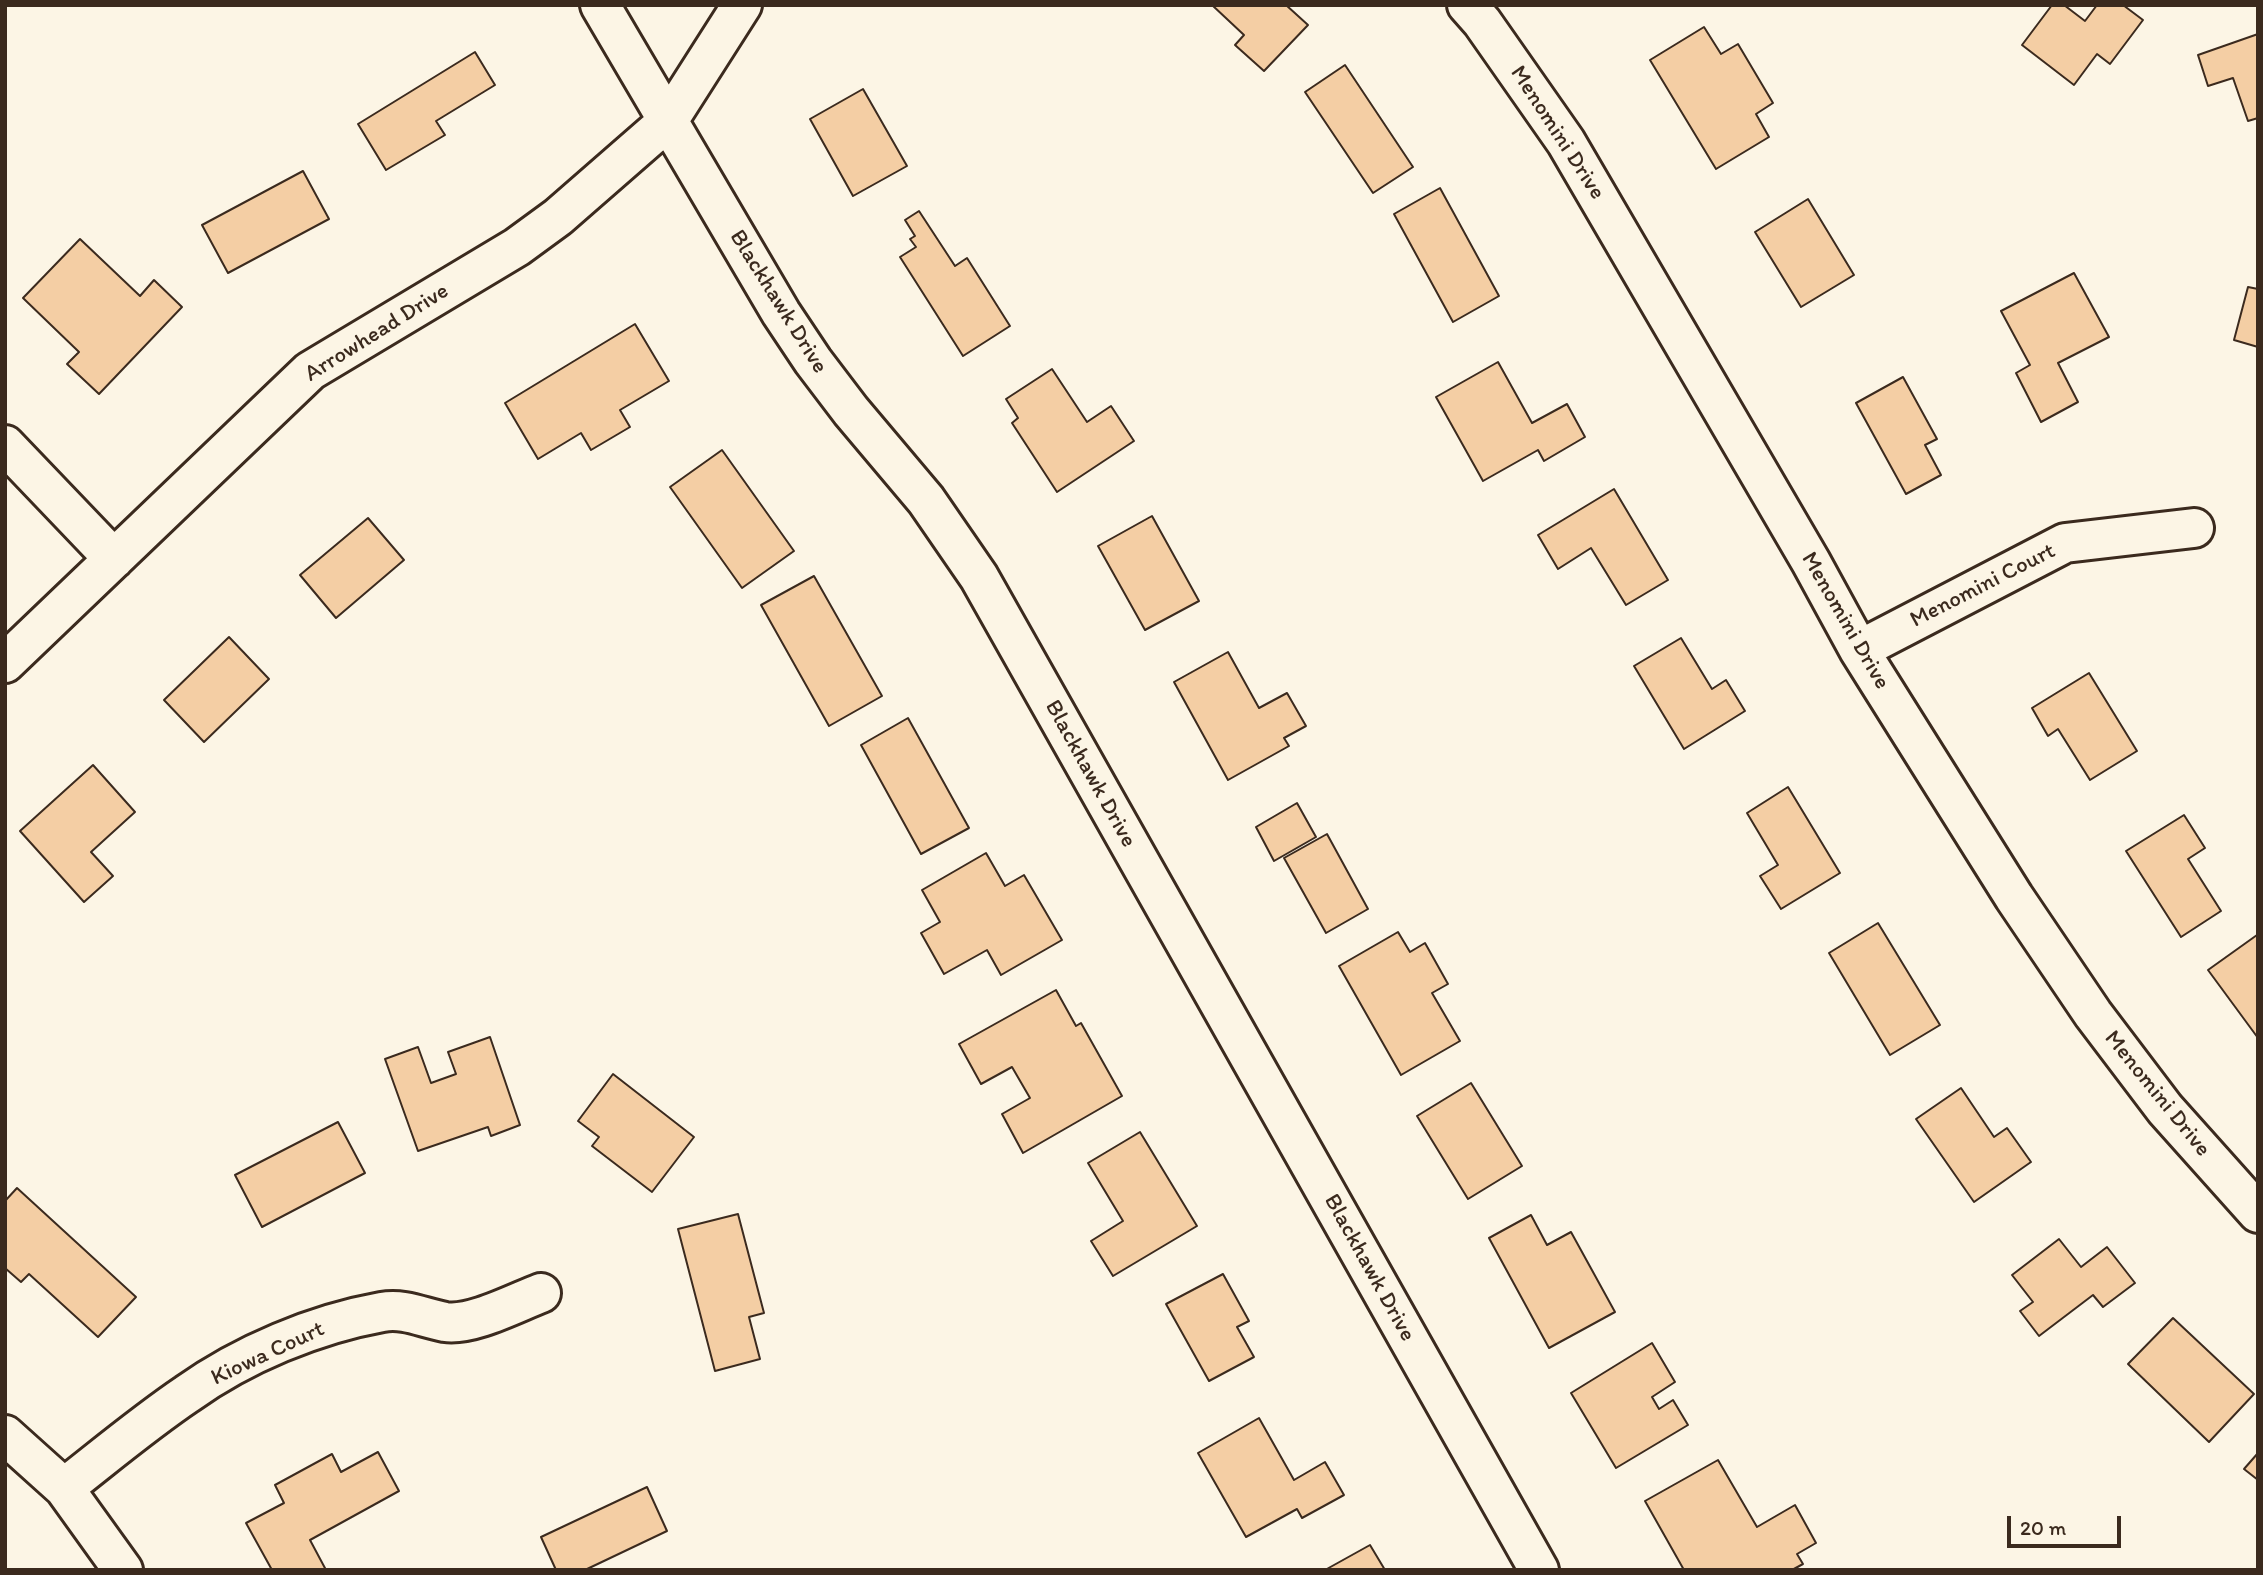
<!DOCTYPE html>
<html>
<head>
<meta charset="utf-8">
<style>
  body { margin:0 }
  #map { position:relative; width:2263px; height:1575px; overflow:hidden; background:#fcf5e5; font-family:Itim,sans-serif }
  canvas { display:block }
  .frame { position:absolute; inset:0; border:7px solid #3b2a1e; pointer-events:none }
  .scale { position:absolute; left:2007px; top:1516px; width:114px; height:32px; box-sizing:border-box; border:4px solid #3b2a1e; border-top:0; padding-left:9px; font-size:21px; line-height:24px; white-space:nowrap; color:#3b2a1e; -webkit-text-stroke:5px #fcf5e5; paint-order:stroke }
</style>
</head>
<body>
<div id="map">
<canvas width="2263" height="1575"></canvas>
<div class="frame"></div>
<div class="scale">20 m</div>
</div>
<script>
const c = document.querySelector('canvas').getContext('2d');
c.lineJoin = 'round';
function paint(path, color) {
  c.fillStyle = color;
  c.fill(path, 'evenodd');
}
function strokePath(path, color, width, dash) {
  c.strokeStyle = color;
  c.lineWidth = width;
  c.lineCap = dash ? 'butt' : 'round';
  c.setLineDash(dash || []);
  c.stroke(path);
}
function drawText(font, color, halo, rows, align = 'center') {
  c.font = font + ' Itim,sans-serif';
  c.lineWidth = 5;
  c.setLineDash([]);
  c.textBaseline = 'middle';
  c.strokeStyle = halo;
  c.fillStyle = color;
  for (const [text, x, y, turn = 0] of rows) {
    c.save();
    c.translate(x, y);
    c.rotate((+turn || 0) * Math.PI / 180);
    c.textAlign = isNaN(turn) ? turn : align;
    if (halo) c.strokeText(text, 0, 0);
    c.fillText(text, 0, 0);
    c.restore();
  }
}
const building = new Path2D(`
  M1212,5H1286L1308,25L1264,71L1235,45L1244,35Z
  M2052,5H2064L2085,21L2097,5H2123L2143,20L2110,64L2097,54L2074,85L2022,45Z
  M1704,27L1721,54L1738,44L1773,103L1756,114L1769,137L1716,169L1650,60Z
  M2258,34V118L2248,121L2233,78L2208,86L2198,55Z
  M475,52L495,85L436,121L445,135L386,170L358,124Z
  M1345,65L1413,167L1373,193L1305,92Z
  M863,89L907,166L853,196L810,119Z
  M303,171L329,219L228,273L202,225Z
  M1440,188L1499,296L1453,322L1394,214Z
  M1808,199L1854,275L1801,307L1755,232Z
  M919,211L955,266L967,258L1010,326L963,356L900,257L916,247L910,239L915,236L905,220Z
  M80,239L140,296L154,280L182,307L99,394L67,364L79,352L23,298Z
  M2074,273L2109,337L2058,363L2078,402L2041,422L2016,373L2030,365L2001,311Z
  M2248,287L2258,289V347L2234,340Z
  M635,324L669,381L620,410L630,427L591,450L581,433L538,459L505,403Z
  M1498,362L1532,423L1567,404L1585,437L1544,461L1538,450L1483,481L1436,397Z
  M1052,369L1087,422L1111,406L1134,441L1057,492L1012,423L1018,418L1006,399Z
  M1903,377L1937,439L1925,445L1941,475L1906,494L1856,403Z
  M722,450L794,551L742,588L670,487Z
  M1614,489L1668,580L1626,605L1591,548L1558,569L1538,535Z
  M1152,516L1199,601L1145,630L1098,546Z
  M368,518L404,560L336,618L300,575Z
  M814,576L882,696L829,726L761,605Z
  M229,637L269,679L204,742L164,700Z
  M1681,638L1712,689L1726,680L1745,711L1684,749L1634,666Z
  M1228,652L1259,708L1287,693L1306,726L1284,738L1289,746L1228,780L1174,682Z
  M2089,673L2137,751L2090,780L2058,729L2048,736L2032,708Z
  M908,718L969,828L921,854L861,745Z
  M93,765L135,812L91,852L113,876L84,902L20,831Z
  M1788,787L1840,873L1781,909L1760,876L1778,865L1747,813Z
  M1297,803L1316,837L1274,861L1256,827Z
  M2184,815L2205,848L2188,859L2221,911L2181,937L2126,851Z
  M1327,834L1368,909L1326,933L1284,858Z
  M986,853L1005,886L1024,875L1062,940L1001,975L987,950L944,974L921,933L940,922L922,890Z
  M1878,923L1940,1025L1890,1055L1829,953Z
  M1398,932L1410,952L1425,943L1448,984L1432,993L1460,1041L1401,1075L1339,966Z
  M2257,935L2258,936V1038L2208,970Z
  M1056,990L1076,1026L1081,1023L1122,1096L1023,1153L1002,1114L1030,1098L1012,1067L981,1084L959,1044Z
  M490,1037L520,1125L491,1136L488,1127L418,1151L385,1059L418,1047L431,1083L456,1074L448,1052Z
  M613,1074L694,1137L652,1192L592,1146L599,1137L578,1121Z
  M1471,1083L1522,1166L1468,1199L1417,1116Z
  M1961,1088L1994,1137L2007,1128L2031,1162L1974,1202L1916,1119Z
  M338,1122L365,1173L262,1227L235,1175Z
  M1140,1132L1197,1226L1113,1276L1091,1241L1123,1221L1088,1163Z
  M17,1188L136,1297L98,1337L29,1274L21,1282L5,1268V1201Z
  M738,1214L764,1313L749,1317L760,1359L715,1371L678,1229Z
  M1531,1215L1547,1245L1571,1232L1615,1312L1549,1348L1489,1238Z
  M2059,1239L2081,1267L2107,1247L2135,1283L2103,1307L2093,1295L2039,1336L2020,1311L2033,1302L2012,1275Z
  M1223,1274L1249,1321L1237,1327L1254,1357L1209,1381L1166,1304Z
  M2173,1318L2254,1394L2209,1442L2128,1364Z
  M1652,1343L1675,1382L1652,1397L1659,1409L1673,1400L1688,1425L1616,1468L1571,1393Z
  M1259,1418L1294,1480L1325,1462L1344,1495L1302,1518L1297,1509L1246,1537L1198,1453Z
  M378,1452L399,1491L310,1540L326,1570H272L246,1523L284,1503L275,1485L332,1454L341,1472Z
  M2258,1453V1480L2244,1469Z
  M1718,1460L1757,1527L1795,1505L1816,1543L1797,1554L1803,1564L1792,1570H1684L1645,1501Z
  M647,1487L667,1531L585,1570H556L541,1537Z
  M1370,1545L1385,1570H1325Z`);
const minor = new Path2D(`
  M600,5L781,313L813,361L851,411L926,500L979,577L1539,1570
  M1467,5L1482,22L1566,142L1811,562L1859,650L2014,897L2093,1014L2165,1109L2258,1213
  M5,445L114,559
  M1859,650L2065,543L2194,528
  M5,663L310,371L517,247L558,217L668,121L742,5
  M5,1435L64,1488L123,1570
  M64,1488C105,1456 144,1423 187,1394C243,1354 315,1324 382,1312C405,1308 423,1318 445,1322C472,1326 515,1303 541,1293`);
const streetNames = [
  ["Menomini Drive",1557,133,57],
  ["Blackhawk Drive",778,302,58],
  ["Arrowhead Drive",377,333,-32],
  ["Menomini Court",1983,586,-27],
  ["Menomini Drive",1845,621,60],
  ["Blackhawk Drive",1090,774,61],
  ["Menomini Drive",2157,1094,51],
  ["Blackhawk Drive",1369,1268,61],
  ["Kiowa Court",268,1354,-25]
];
paint(building, '#f4cea4');
strokePath(building, '#3b2a1e', 2);
strokePath(minor, '#3b2a1e', 44);
strokePath(minor, '#fcf5e5', 38);
drawText('23px', '#3b2a1e', '#fcf5e5', streetNames);
</script>
</body>
</html>
